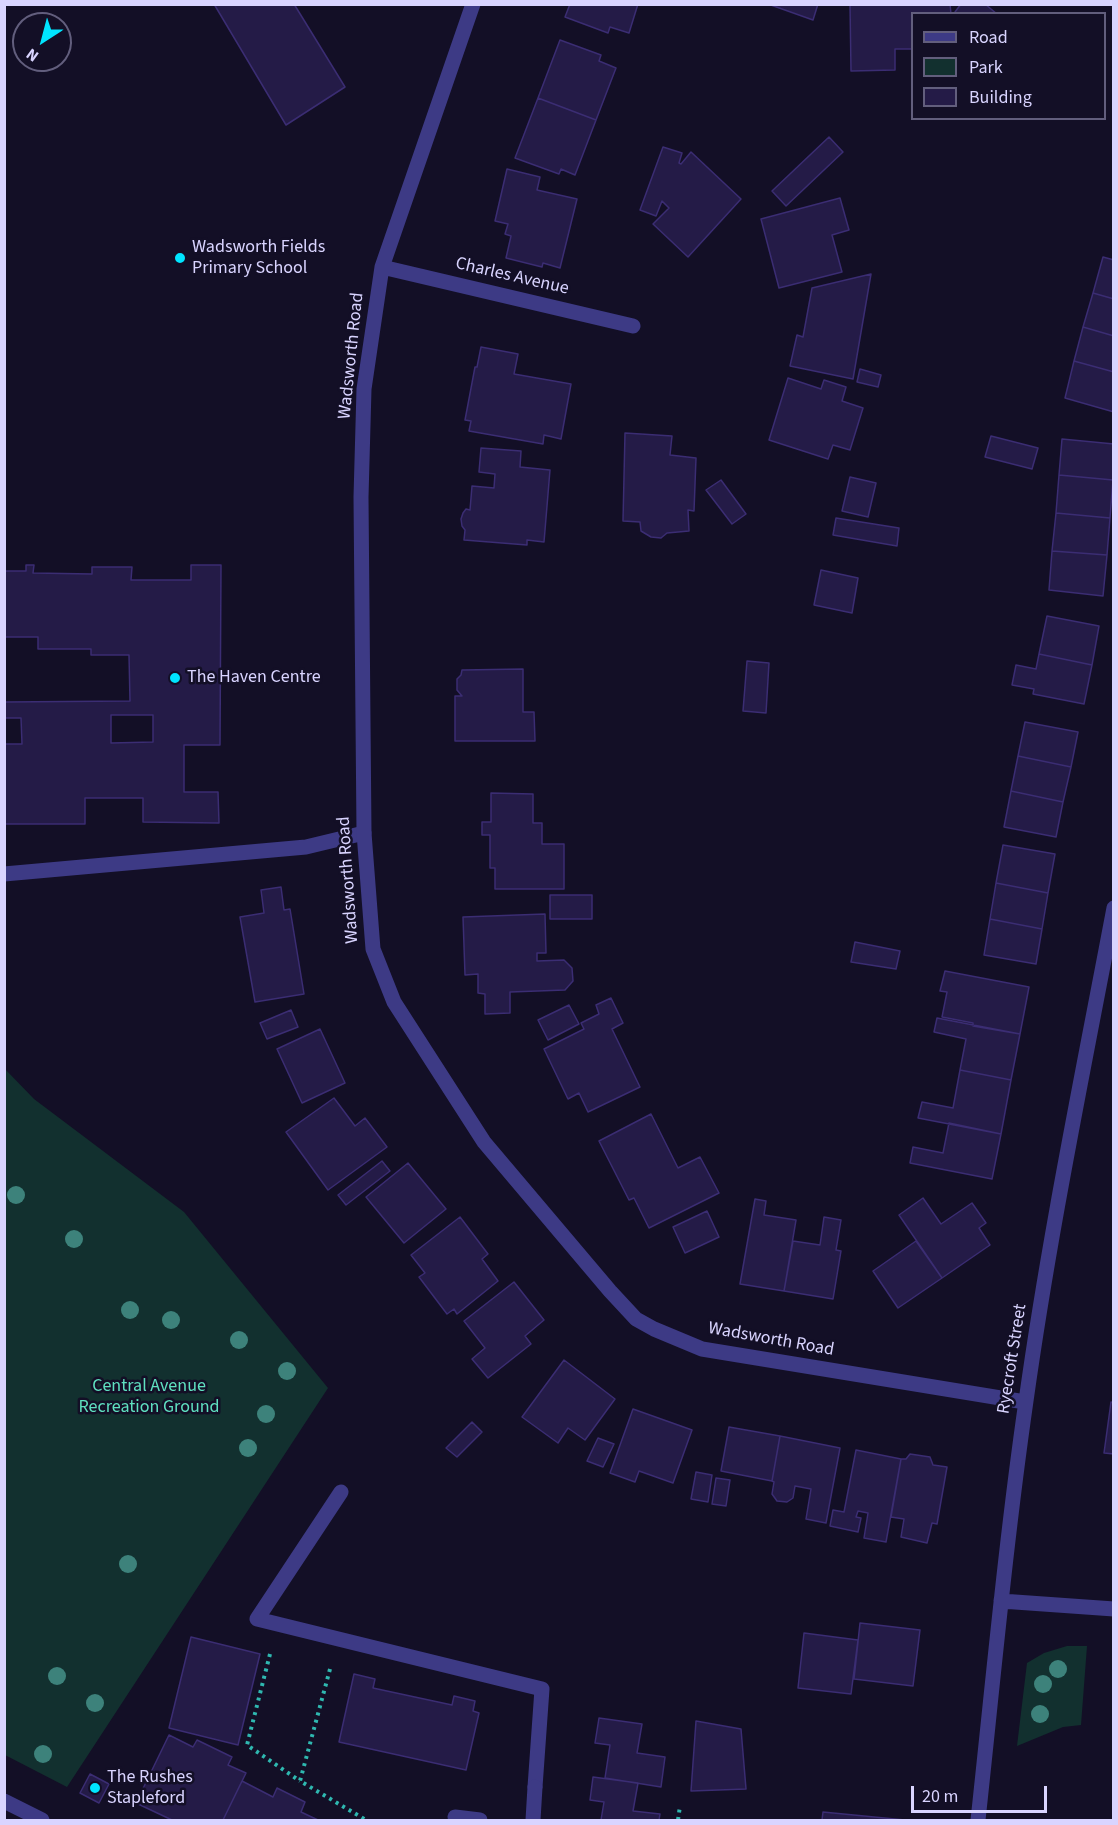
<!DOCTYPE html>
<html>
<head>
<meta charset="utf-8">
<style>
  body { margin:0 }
  #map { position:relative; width:1118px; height:1825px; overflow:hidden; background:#130f26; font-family:"Source Sans 3",sans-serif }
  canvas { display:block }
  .frame { position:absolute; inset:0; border:6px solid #d9d4ff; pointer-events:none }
  .legend { position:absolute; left:911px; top:12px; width:195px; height:108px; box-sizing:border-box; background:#130f26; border:2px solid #625e7d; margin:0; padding:8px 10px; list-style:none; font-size:18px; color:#d9d4ff }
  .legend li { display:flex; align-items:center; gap:12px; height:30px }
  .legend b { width:30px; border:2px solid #625e7d }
  .north { position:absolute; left:12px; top:12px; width:60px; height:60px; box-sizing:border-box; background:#130f26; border:2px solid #625e7d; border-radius:50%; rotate:216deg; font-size:16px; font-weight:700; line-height:24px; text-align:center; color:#d9d4ff }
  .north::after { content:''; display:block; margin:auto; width:21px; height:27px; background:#00e5ff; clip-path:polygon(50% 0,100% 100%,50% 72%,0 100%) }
  .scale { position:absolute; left:911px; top:1786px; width:136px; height:27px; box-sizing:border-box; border:3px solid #d9d4ff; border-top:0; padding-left:8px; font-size:18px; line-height:21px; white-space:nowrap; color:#d9d4ff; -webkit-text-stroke:4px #130f26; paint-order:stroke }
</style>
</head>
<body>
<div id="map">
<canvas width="1118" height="1825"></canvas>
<div class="frame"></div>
<ul class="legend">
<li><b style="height:8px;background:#3d3a85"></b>Road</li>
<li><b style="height:16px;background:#12302f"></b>Park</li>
<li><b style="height:16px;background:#241b47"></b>Building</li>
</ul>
<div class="north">N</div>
<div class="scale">20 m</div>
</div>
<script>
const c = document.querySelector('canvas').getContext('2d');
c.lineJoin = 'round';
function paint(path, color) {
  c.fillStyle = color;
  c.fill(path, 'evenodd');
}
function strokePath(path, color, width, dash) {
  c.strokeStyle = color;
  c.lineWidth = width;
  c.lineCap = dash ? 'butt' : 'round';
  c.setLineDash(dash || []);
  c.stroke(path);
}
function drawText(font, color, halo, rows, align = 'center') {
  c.font = font + ' "Source Sans 3",sans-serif';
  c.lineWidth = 5;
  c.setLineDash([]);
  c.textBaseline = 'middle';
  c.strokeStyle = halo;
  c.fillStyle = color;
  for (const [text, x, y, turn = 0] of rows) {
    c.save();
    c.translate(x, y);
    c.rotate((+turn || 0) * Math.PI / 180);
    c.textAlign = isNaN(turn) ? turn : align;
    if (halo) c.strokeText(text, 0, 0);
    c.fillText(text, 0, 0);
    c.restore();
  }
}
const green = new Path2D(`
  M4,1068L34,1099L184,1212L328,1388L67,1787L5,1755Z
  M1067,1646H1087L1081,1725L1063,1727L1017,1746L1027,1663L1044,1653Z`);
const building = new Path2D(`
  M214,4H294L345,87L286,125Z
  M570,4H638L629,33L610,27L608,33L565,17Z
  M768,4H818L813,20Z
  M850,4H950L951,14H912V49H895V70L851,71Z
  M961,4H985L997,14H957L955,12Z
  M560,40L601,55L599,61L616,68L596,120L538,98Z
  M538,98L596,120L575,175L561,169L559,174L515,158Z
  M829,137L843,152L786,206L772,191Z
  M663,147L682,153L679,163L681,164L691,152L741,199L688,257L653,224L669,208L662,201L656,216L640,210Z
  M507,169L540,177L537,190L577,199L560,268L543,263L542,267L506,258L511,236L505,234L508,224L495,221Z
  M840,198L849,230L832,235L842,272L779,288L761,219Z
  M1103,257L1114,260V299L1093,293Z
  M871,274L853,379L790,366L797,335L803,337L812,288Z
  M1093,293L1114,299V336L1083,327Z
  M1083,327L1114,336V372L1074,361Z
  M481,347L518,354L514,374L571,384L561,439L544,435L543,444L469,431L471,421L465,420L475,367H477Z
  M1074,361L1114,372V412L1065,398Z
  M860,369L881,375L878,387L857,382Z
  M788,378L821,389L824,380L846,387L842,401L863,408L850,450L833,445L828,459L769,440Z
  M625,433L672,436L670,455L696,458L694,511L688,510L689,531L667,533L661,538L651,537L641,531L640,522L623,521Z
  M991,436L1038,448L1032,469L985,457Z
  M1062,439L1114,444L1113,480L1059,475Z
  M481,448L521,451L520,467L550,470L544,542L527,540V545L464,540L465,530L462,526L461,519L463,513L466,509L470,510L472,486L494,488L495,474L479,472Z
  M1059,475L1113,480L1110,518L1056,513Z
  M850,477L876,483L868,517L842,511Z
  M721,480L746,514L732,524L706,490Z
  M1056,513L1110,518L1107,555L1052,551Z
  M836,518L899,528L897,546L833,535Z
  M1052,551L1107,555L1103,596L1049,590Z
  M26,565H34L33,573L92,574V567H132L131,580H191V565H221L220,745H184V792H218L219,823L143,822V798H85V824H4V744H22L21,718H4V702L130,701L129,655H91V649H38V637H4V571H26ZM111,715H153V742L111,743Z
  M821,570L858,578L852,613L814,605Z
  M1047,616L1099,626L1092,665L1039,654Z
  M1039,654L1092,665L1084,704L1033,694L1034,689L1012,685L1016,665L1036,669Z
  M747,661L769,663L766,713L743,711Z
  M523,669V712H534L535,741H455V696H462L457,690V679L461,675L462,670Z
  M1025,722L1078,732L1071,767L1018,756Z
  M1018,756L1071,767L1063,802L1011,791Z
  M1011,791L1063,802L1056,837L1004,827Z
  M491,793L533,794V823H542V844H564V889H495V868H490V835H482V822H491Z
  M1003,845L1055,854L1048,893L996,883Z
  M996,883L1048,893L1042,929L990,919Z
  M281,887L284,910L290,909L304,994L255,1002L240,917L264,913L261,890Z
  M550,895H592V919H550Z
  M545,914L546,953H537V961L564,960L572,968L573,981L565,990L510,992V1013L485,1014V994L478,993V974L465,975L463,917Z
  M990,919L1042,929L1036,964L984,955Z
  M855,942L900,951L896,969L851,962Z
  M945,971L1029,987L1020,1034L973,1026V1023L942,1017L947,992L940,991Z
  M611,998L623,1023L612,1029L640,1087L588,1112L579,1093L568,1099L544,1049L584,1029L581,1023L599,1014L596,1005Z
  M569,1005L579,1024L548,1040L538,1020Z
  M291,1010L298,1027L267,1039L260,1023Z
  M937,1018L1020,1034L1011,1080L960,1070L966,1039L934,1032Z
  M320,1029L345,1083L302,1103L277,1049Z
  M960,1070L1011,1080L1001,1134L918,1118L922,1102L953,1108Z
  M334,1098L355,1126L365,1118L387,1147L328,1190L286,1132Z
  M651,1114L678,1168L700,1157L719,1193L649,1228L634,1198L629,1200L599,1141Z
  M949,1123L1001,1134L992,1179L910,1163L913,1147L943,1153Z
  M382,1161L390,1171L346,1205L338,1195Z
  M408,1163L446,1209L404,1243L366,1197Z
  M923,1198L941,1224L972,1203L986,1223L979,1228L990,1245L942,1278L899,1215Z
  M755,1199L766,1201L764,1215L796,1220L784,1291L740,1284Z
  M707,1211L719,1237L685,1253L673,1227Z
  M460,1217L488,1254L482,1259L498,1281L457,1314L454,1309L447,1314L419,1277L425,1273L411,1255Z
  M824,1217L841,1220L836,1250L841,1251L833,1299L784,1291L793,1241L820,1245Z
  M916,1241L942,1278L898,1308L873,1271Z
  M514,1282L544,1320L525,1336L531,1344L488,1378L472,1359L485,1348L464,1321Z
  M564,1360L615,1399L585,1440L568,1428L558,1443L522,1417Z
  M1111,1402L1114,1403V1454L1104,1453Z
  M633,1409L692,1430L673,1483L639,1471L635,1482L610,1473Z
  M472,1422L482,1432L457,1457L446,1448Z
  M729,1427L780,1436L772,1481L721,1471Z
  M780,1436L840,1448L826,1523L806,1519L811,1489L795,1486L793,1498L787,1502L777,1501L772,1494L774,1482L772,1481Z
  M598,1438L614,1444L603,1467L587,1461Z
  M856,1450L901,1459L886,1542L864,1538L868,1513L858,1511L856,1517L861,1518L858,1532L830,1526L833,1510L844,1512Z
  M910,1454L930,1457L933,1465L947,1467L937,1524L932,1523L927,1543L901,1537L904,1519L891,1517L901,1459H906Z
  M696,1472L712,1475L708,1502L691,1499Z
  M716,1478L730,1480L726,1506L712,1504Z
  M860,1623L920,1630L913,1686L854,1679Z
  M804,1633L858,1640L851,1694L798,1688Z
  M191,1637L260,1654L238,1745L169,1728Z
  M354,1674L375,1679L373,1688L452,1705L454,1696L475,1701L473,1711L479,1713L466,1770L339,1742Z
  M599,1718L642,1724L637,1753L665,1757L661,1787L605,1778L610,1745L595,1743Z
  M696,1721L741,1729L746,1789L691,1791Z
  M169,1735L193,1747L197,1740L232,1757L228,1765L246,1773L223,1820H172L136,1803Z
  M90,1774L109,1784L99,1803L80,1793Z
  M593,1777L638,1783L633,1811L660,1814L659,1820H601L604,1802L590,1800Z
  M242,1781L273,1797L277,1788L305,1802L301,1812L318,1820H223Z
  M823,1812L905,1820H822Z`);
const path = new Path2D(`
  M270,1654L247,1745L300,1781
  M330,1669L300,1781L366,1820
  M678,1820L680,1806`);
const service = new Path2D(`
  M4,874L306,847L364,833
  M341,1492L257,1619L542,1689L535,1787`);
const minor = new Path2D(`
  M473,4L382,267L364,389L361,497L364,833L373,949L394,1002L484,1142L610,1291L636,1319L654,1329L702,1349L1025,1402
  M382,267L633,326
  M1001,1601L1114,1609
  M4,1801L42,1820
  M455,1817L480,1820
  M533,1820L535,1787
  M978,1820C993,1681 1006,1540 1026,1401C1049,1236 1083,1072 1114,908`);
const trees = [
  [16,1195],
  [74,1239],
  [130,1310],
  [171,1320],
  [239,1340],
  [287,1371],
  [266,1414],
  [248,1448],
  [128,1564],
  [1058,1669],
  [57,1676],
  [1043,1684],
  [95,1703],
  [1040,1714],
  [43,1754]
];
const markers = [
  [180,258,6,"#00e5ff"],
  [175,678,6,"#00e5ff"],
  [95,1788,6,"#00e5ff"]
];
const poiNames = [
  ["Wadsworth Fields",192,248],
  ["Primary School",192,269],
  ["The Haven Centre",187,678],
  ["The Rushes",107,1778],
  ["Stapleford",107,1799]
];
const streetNames = [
  ["Charles Avenue",512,277,13],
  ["Wadsworth Road",352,356,-84],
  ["Wadsworth Road",349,880,-94],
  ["Wadsworth Road",771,1340,10],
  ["Ryecroft Street",1013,1359,-81]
];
const parkNames = [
  ["Central Avenue",149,1387],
  ["Recreation Ground",149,1408]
];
paint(green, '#12302f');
paint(building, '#241b47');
strokePath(building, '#3b2d73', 1.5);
strokePath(path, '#2fb8b0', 4, [3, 4.5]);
strokePath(service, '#3d3a85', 15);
strokePath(minor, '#3d3a85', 15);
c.fillStyle = '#3d827b';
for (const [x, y] of trees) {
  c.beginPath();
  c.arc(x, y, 9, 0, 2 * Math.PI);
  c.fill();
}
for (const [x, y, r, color] of markers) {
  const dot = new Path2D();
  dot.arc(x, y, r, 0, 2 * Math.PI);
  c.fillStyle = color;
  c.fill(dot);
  strokePath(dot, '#130f26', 2);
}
drawText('18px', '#d9d4ff', '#130f26', poiNames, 'left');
drawText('18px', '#d9d4ff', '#130f26', streetNames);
drawText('18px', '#5fe0c0', '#130f26', parkNames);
</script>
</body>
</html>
